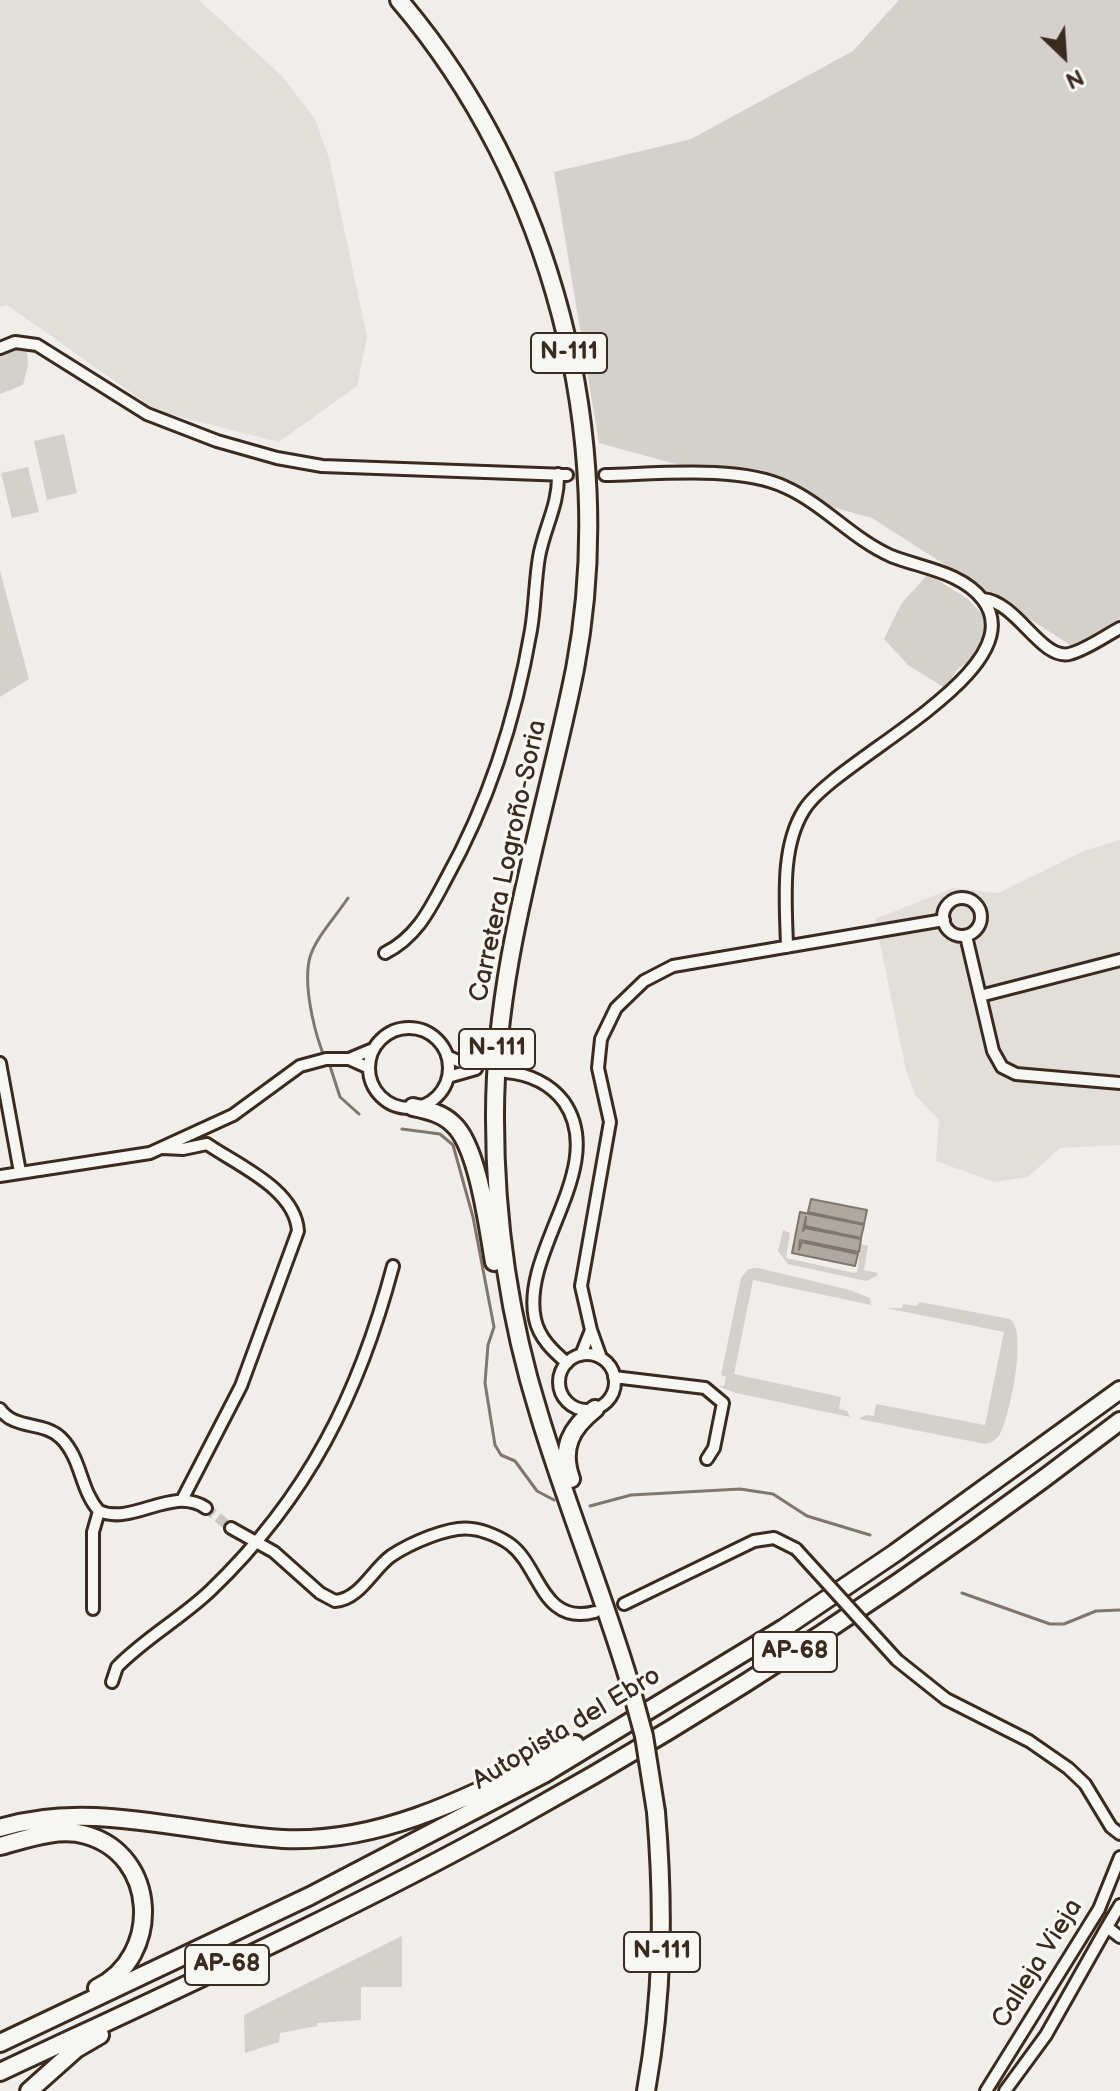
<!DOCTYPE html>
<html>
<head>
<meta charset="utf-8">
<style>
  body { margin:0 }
  #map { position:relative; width:1120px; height:2091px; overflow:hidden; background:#efeeea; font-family:"Balsamiq Sans",sans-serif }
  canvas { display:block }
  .north { position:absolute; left:1024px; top:16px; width:80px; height:80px; -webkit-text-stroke:6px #f6f6f2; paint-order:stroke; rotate:155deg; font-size:22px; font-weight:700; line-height:32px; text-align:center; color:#3b2a1e }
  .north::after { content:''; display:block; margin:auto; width:28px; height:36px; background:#3b2a1e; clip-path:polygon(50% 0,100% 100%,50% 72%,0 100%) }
</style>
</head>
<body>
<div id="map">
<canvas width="1120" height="2091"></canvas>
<div class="north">N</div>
</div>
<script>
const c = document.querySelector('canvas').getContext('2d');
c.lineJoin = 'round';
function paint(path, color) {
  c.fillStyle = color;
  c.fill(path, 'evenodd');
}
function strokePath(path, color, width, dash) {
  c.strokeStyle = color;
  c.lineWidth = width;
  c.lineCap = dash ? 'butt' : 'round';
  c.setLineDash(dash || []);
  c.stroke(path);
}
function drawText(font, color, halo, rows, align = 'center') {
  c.font = font + ' "Balsamiq Sans",sans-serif';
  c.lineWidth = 7;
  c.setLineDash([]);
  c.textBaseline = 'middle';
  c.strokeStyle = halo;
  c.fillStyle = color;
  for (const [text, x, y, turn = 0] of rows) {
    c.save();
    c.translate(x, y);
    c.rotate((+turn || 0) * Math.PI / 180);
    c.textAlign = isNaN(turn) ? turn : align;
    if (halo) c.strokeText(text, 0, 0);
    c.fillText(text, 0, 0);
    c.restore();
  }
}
const built = new Path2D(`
  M0,0H199L282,76L315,119L329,158L367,337L357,386L279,442L157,411L7,305L0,307Z
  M1120,840V1145L1060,1148L1028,1177L994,1182L936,1161L939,1120L915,1095L906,1070L875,919L953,888L998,893L1086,850Z`);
const green = new Path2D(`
  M899,0H1120V628L1078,650L872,518L599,443L554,172L691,139L853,51Z
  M27,349L28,365L23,385L0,394V352Z
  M64,434L77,493L47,500L34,441Z
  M28,467L39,512L12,518L1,473Z
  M0,571L29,679L0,697Z
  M928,574L968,599L989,622L971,659L957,670L945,688L908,665L884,639L901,604Z
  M783,1230L790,1233L786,1258L854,1273L857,1272L861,1244L868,1246L864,1270L878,1273L877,1276L866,1281L788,1264L778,1251Z
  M758,1268L850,1290L870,1298L871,1305L753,1280L734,1374L841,1397L839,1409L847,1411L850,1417L736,1393L718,1386H724L726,1377L721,1375L741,1278L748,1269Z
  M920,1302L1010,1319C1028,1332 1010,1415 1000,1434C996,1440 992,1442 985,1444L859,1419L866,1415L874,1416L876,1404L985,1425L1004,1332L886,1308H902L903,1304L916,1306Z
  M402,1936V1987H361V2020L317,2023V2026L280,2033L279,2042L245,2053L244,2015Z`);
const water = new Path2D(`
  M811,1199L867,1210L864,1224L808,1212Z
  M800,1212L864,1225L861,1238L805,1226L806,1217L803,1231L805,1228L861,1239L859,1252L800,1240L799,1250L802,1242L858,1254L855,1266L792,1253Z`);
const stream = new Path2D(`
  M322,1051C313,1026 303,983 310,957C316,937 337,915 348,898
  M330,1066L340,1097L359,1114
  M402,1129L440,1134L453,1145L473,1217L494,1327L488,1345L485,1383L495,1445L501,1455L515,1461L537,1491L554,1500
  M590,1506L631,1495L740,1489L773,1494L807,1516L870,1535
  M962,1593L1050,1624H1064L1096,1611L1120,1610`);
const minorTunnel = new Path2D(`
  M567,475H605
  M206,1508L231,1528`);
const minor = new Path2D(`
  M0,348L15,342L37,345L147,414L217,441L277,458L322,466L567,475
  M605,475C655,474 740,465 785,487C825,505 851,538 891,556C921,568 962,572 983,600C1036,671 835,759 804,810C780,848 786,903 787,947
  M983,599C1017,602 1041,660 1069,654C1086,650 1105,636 1120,628
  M943 917a19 19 0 1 1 38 0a19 19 0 1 1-38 0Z
  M966,936L993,1051L1002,1067L1016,1074L1120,1083
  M385,953C417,937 430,909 446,879C489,802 516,717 531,630C535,606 535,581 539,557C544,528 559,505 558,474
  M980,996L1120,960
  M369 1068a40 40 0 1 1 80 0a40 40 0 1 1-80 0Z
  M447,1056L476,1069L448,1077
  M0,1063L20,1172
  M369,1068L349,1059L373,1049
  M506,1072C528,1074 550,1083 564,1102C609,1167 520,1251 535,1319C539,1338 553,1351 567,1363
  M163,1148L183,1149L207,1144C239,1166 295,1189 298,1231L241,1386L182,1500
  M0,1176L150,1153L233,1115L300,1066L326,1059H349
  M591,1330L581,1286L610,1122L598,1068L601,1039L616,1008L644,981L673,966L944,920
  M559 1382a28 28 0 1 1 56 0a28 28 0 1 1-56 0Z
  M581,1355L591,1330L601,1358
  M614,1377L705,1388L723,1403L714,1448L707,1459
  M0,1409C14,1430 44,1421 61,1438C82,1459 80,1490 99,1511C133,1526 172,1485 206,1508
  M231,1528L274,1552L320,1593L335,1601C360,1599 372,1570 391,1556C409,1544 450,1525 472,1529C484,1530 502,1538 511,1545C540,1567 542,1626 595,1612
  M624,1604L754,1541L774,1538L796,1549
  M93,1609V1532L99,1511
  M897,1660L946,1699L1029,1741L1068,1768L1085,1784L1111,1827L1120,1834
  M112,1682L117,1667C145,1638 182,1618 211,1590C308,1497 359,1394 393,1266
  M1107,1927L1120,1905
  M986,2091L1099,1909L1120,1857
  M1005,2091L1046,2035L1107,1927L1120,1937`);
const highway = new Path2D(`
  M399,0C552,179 619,438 575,669C545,819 494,964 495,1119C495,1219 509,1318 539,1414C566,1504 602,1591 629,1681
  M413,1107C427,1110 442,1113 453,1124C478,1146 488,1228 494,1262
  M571,1479C560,1448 571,1428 595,1409
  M0,1828C91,1799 190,1834 283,1839C389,1844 483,1789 575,1744
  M0,1846C26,1839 59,1827 86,1835C158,1855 162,1956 97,1988
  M0,2043L310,1896L544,1774L784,1628L895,1553L1120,1390
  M0,2072C173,1991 348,1912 516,1819C727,1702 928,1569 1120,1421
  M29,2091L76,2049L100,2035
  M646,2091C663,1997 664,1907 656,1812`);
const minorBridge = new Path2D(`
  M796,1549L897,1660`);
const highwayBridge = new Path2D(`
  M629,1681L644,1736L656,1812`);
const shields = [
  [569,353,76],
  [497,1049,76],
  [795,1652,84],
  [662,1952,76],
  [227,1965,84]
];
const shieldNames = [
  ["N-111",569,353],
  ["N-111",497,1049],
  ["AP-68",795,1652],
  ["N-111",662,1952],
  ["AP-68",227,1965]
];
const streetNames = [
  ["Carretera Logroño-Soria",509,861,-78],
  ["Autopista del Ebro",567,1729,-31],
  ["Calleja Vieja",1038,1964,-58]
];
paint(built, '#e2dfdb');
paint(green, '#d4d1cc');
paint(water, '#afa8a1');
strokePath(water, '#81766d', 2);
strokePath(stream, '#81766d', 3);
strokePath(minorTunnel, '#cbc7c1', 10, [10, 5]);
strokePath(minor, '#3b2a1e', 16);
strokePath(highway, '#3b2a1e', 22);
strokePath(minor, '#f6f6f2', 10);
strokePath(highway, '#f6f6f2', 16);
strokePath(minorBridge, '#3b2a1e', 16, []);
strokePath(highwayBridge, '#3b2a1e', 22, []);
strokePath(minorBridge, '#f6f6f2', 10);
strokePath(highwayBridge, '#f6f6f2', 16);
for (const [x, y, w] of shields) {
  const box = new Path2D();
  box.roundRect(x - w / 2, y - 20, w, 40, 6);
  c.fillStyle = '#f6f6f2';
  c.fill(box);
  strokePath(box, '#3b2a1e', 2);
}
drawText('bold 24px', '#3b2a1e', null, shieldNames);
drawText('26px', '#3b2a1e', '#f6f6f2', streetNames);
</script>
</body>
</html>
